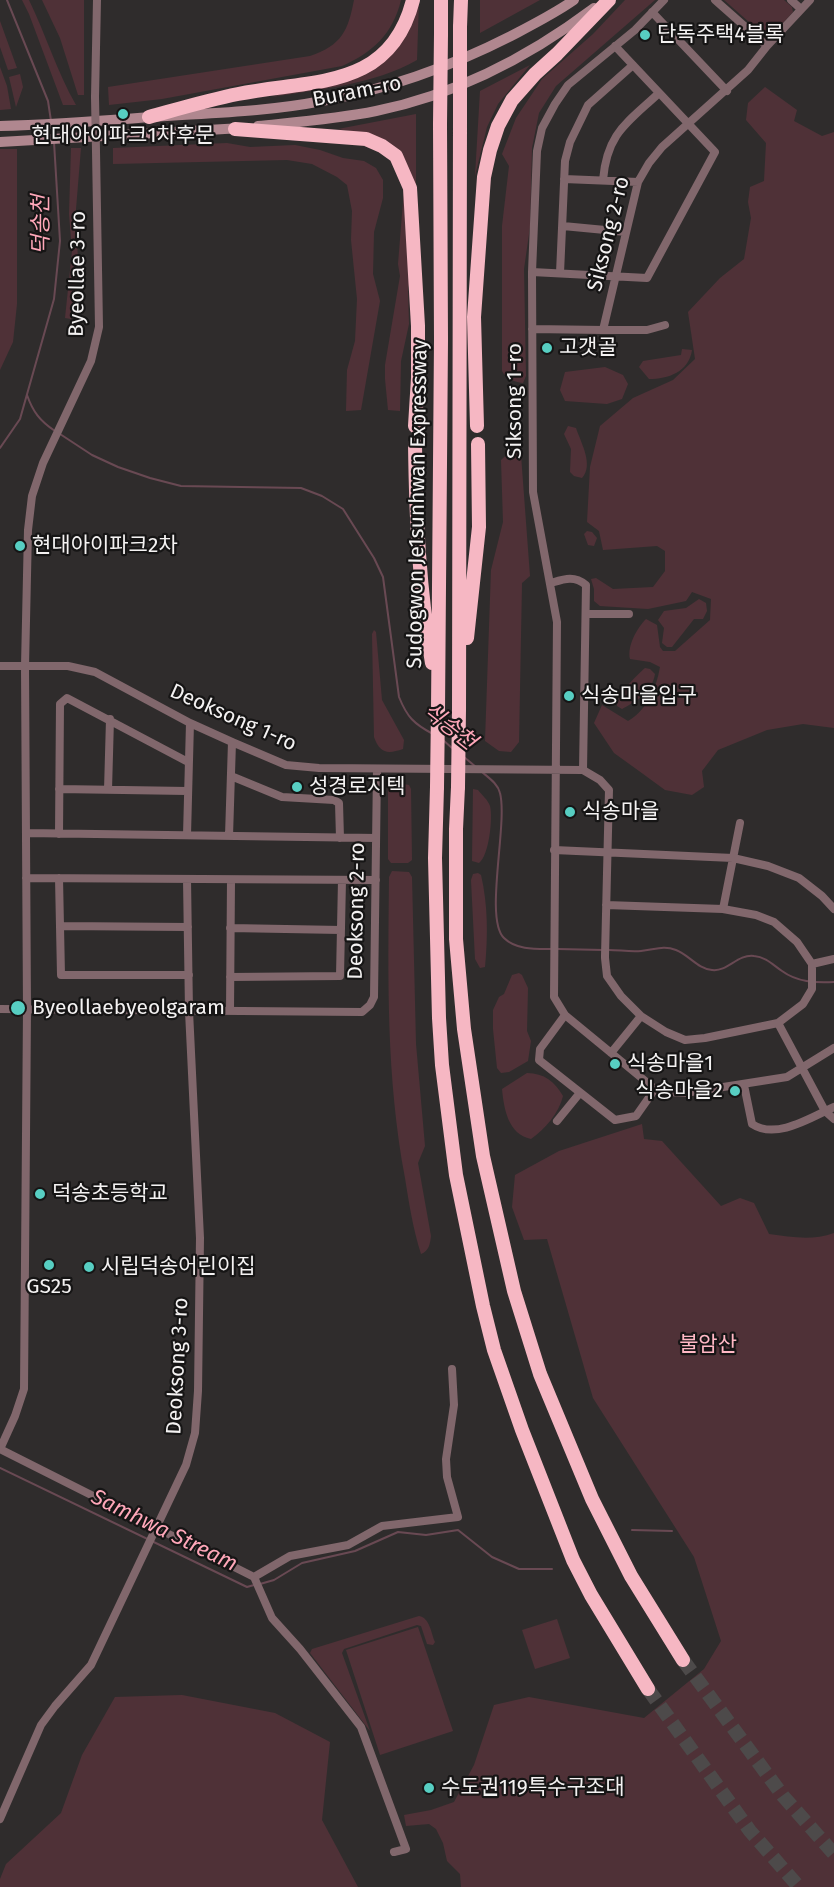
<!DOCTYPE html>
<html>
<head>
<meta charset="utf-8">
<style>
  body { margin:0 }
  canvas { display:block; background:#2f2c2c }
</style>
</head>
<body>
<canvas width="834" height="1887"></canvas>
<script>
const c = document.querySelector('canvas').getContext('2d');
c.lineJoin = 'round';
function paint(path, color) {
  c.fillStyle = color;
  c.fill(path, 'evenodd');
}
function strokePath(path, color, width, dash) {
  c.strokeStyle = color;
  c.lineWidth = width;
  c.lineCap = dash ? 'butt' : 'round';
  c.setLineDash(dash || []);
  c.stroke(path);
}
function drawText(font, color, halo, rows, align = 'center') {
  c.font = font + ' "Fira Sans","Noto Sans KR",sans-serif';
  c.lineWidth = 4.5;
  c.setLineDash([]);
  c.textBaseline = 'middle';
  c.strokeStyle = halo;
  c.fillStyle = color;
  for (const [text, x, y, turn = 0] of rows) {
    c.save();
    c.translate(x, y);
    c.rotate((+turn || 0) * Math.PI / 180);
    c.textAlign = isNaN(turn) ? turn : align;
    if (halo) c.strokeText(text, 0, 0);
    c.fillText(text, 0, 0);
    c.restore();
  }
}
const green = new Path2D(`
  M22,0H29C46,35 57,72 76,105H63L29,14Z
  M42,0H84V95H78L60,38Z
  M354,0H401C393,34 372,53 342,66L162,99L109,105L108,87L310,56C342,45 348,31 354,0Z
  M419,0L417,60C373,85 320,89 272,97L377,64Z
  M480,0H540L480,33Z
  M625,0H655L556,86L539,113L532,148L530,227L524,269L526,376L523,383C514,382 506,379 502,371V226L509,166L502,154L516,118L542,79L593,34Z
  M724,0H784L792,7L793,12L770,37H766Z
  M0,21L17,68L8,70L0,47Z
  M530,65L498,104L487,127L475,176L480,91Z
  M0,67L7,86L11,109L0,110Z
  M20,74L23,87L16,107L9,77Z
  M765,87L797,110L794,121L822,136L834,132V728L803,724L767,730L718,750L702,771L704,787L692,795L665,790L639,771L614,753L594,723L602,705L628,721C648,709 656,689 660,667L650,662L630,659C627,646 637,628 646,619L657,625L660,647L663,651H675L710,620L711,599L692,592L686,601L648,609L600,606L594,601V589L591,579L596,578L613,589L653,587L665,571V551L657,546L603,550L599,531L587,522L590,467L600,426L633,398L673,380L695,359L688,312L720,278L744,259L751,218L748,202L750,187L764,181L766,143L746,120L748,103Z
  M416,114V196L414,185L369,135L338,129Z
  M227,143L250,147L295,145L320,150L343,158L364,161L376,168L383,180V198L374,232L373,274L380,301L361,410L346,411L347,370L355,341L357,299L351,240L352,211L347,185L337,177L312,164L287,160L113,164V148Z
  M71,148H81L76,209L78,263L71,319L65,318L72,251L69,214Z
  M0,149H17V304L13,342L0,370Z
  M404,189L410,281L408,288L409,324L401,361L400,411L388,410L385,379V365L400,276L398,264Z
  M682,349L692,350C689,372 668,379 649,379L639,367L643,361L681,355Z
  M605,367L623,375L628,384L622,399L607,404L565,401L560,390L565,372Z
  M568,426L576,428C581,443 594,465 582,478L574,476L570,472L571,449L564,434Z
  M513,449L521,455L530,576L522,583L519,742L511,752L499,751L485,741L491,570L503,522L501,460Z
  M587,531L592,532L597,538L594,546L588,545L584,534Z
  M699,599L706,603L707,611L703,619H694L672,647H667L662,643L664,628L658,620L664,611L686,608Z
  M374,630L376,632L382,700L404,740L403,749C388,754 380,754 374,737L372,634Z
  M645,668L650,669L655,674C652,692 637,701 622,709L617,706C617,694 636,676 645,668Z
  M393,782L409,785L411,789L412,860L408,863H391L388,859V788Z
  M473,789L478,790C482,795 488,800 490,806C493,818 489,856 479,863L472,861Z
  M392,871L409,872L412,877L416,1044L425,1146L418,1163L431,1236C430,1244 429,1251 421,1254C413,1229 409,1203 405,1178C386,1076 388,979 389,877Z
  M478,873L481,875C488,905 488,936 485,967L480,968L475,959L471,880L473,874Z
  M519,973L522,975L528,988L527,1031L531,1041L528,1061L509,1072L501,1073L497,1068L493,1029V1010L499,997L504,994L512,975Z
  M527,1073C544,1073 555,1082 563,1096C559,1113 545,1129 531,1139C508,1134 504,1109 502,1089Z
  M642,1124L644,1139L662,1141L721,1206L740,1198L754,1203L769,1234C791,1237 812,1241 834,1233V1887H461L460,1874L447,1861L443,1843L436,1829L429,1824L406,1826L404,1815L431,1810L454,1802L474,1765L494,1705L529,1697L644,1718L704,1669L721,1641L694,1557L593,1398L547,1239L524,1240L512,1207L515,1175L559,1151Z
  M419,1616C430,1618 431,1633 435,1642L433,1645L427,1644L421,1626L417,1625L344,1649L342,1653L370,1731L310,1653L312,1649Z
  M557,1619L570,1658L535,1669L522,1630Z
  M418,1627L453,1731L380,1755L346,1650Z
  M182,1695L275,1713L330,1742L322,1820L358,1887H0V1879L6,1864L61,1813L82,1755L115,1697Z`);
const stream = new Path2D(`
  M7,0L48,101L51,121
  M27,395C33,412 40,421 55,431
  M60,434L92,455L118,467L150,478L181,486L301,488L322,496L343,509L374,558L383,577L399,697C407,717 414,724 433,734
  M0,448L20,419L54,299L60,241L54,142
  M443,740L452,748
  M464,757L476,767
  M482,772C489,778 498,784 500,793C508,824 484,919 504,938C516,950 536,949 552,949
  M558,949L603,950
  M609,950C619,950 630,952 641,951C654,950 663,945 676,950C689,955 698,969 712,970C728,972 737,954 754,956C766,957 773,965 782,971C797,982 815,983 834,982
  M0,1468L247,1587L254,1585
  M632,1530L672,1531
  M260,1584L274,1580L302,1563L355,1551L398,1532L426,1535L458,1530L492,1557L519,1569H552`);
const highwayTunnel = new Path2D(`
  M683,1660L783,1796L834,1854
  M648,1689L750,1831L799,1887`);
const street = new Path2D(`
  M664,0L635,30L568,85L555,104L542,128L537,151L532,272L533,492L557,622L554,997L565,1015L655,1089L669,1092L685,1093L787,1077L834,1048
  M715,0L767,46
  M791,0L801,9
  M652,12L727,91
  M95,97L97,0
  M564,179L638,182
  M603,180C607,133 627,123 659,93
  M563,226L626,232
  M532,272L647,278L715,152L615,46
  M560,273L565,161L570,142L588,105L633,65
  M532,329L603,330L638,182L649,163L662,147L748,70L767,46L810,0
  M603,330H647L665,325
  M551,583C564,579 574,575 586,585L583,770
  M586,614H629
  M0,666H68L95,672L190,723L232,742L286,765L319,768L583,770L600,780L609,790L605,956V958L607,976L621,996L641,1016L666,1032L685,1040L705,1038L778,1023L803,1004L812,989V964L797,942L774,922L756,915L723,909L606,905
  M231,776L282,797L334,800L339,803L340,838
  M59,789L187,791
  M108,790L110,719
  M26,833L376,838
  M59,834L60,704L67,698L188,762
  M187,835L190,723
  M229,836L232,742
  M554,850L733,858L768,866L799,878L822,896L834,909
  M26,878L376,880
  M59,878L61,975H189
  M723,909L740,823
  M60,926L188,927
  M230,928L341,930
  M812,964L834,959
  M230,977L340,976L342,880
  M0,1009L362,1012L370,1005L374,997L377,769
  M230,1011L231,880
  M565,1015L540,1049L539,1060L615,1120L636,1116L655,1089
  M778,1023L825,1111L834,1119
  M611,1053L641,1016
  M744,1085L752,1124C776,1140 810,1118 834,1107
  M557,1121L579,1094
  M0,1449L15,1416L24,1389L27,1009L25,666L28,530L32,496L43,463L91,361L99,327L96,151
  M0,1449L254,1577L272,1618L300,1649L361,1727L406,1849L394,1852
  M254,1577L290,1556L348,1545L382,1526L458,1517L447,1477L446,1459L454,1405L452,1369
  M0,1819L41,1725L55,1706L91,1665L186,1465L195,1433L198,1391L200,1238L189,1011L187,879`);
const secondary = new Path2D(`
  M0,126C50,125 100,121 150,117C207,113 266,112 322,101C389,89 450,67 511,36C532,25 554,14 574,0
  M258,126C297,122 337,119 376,111C455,95 530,56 594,8
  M0,142L242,128`);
const highway = new Path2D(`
  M460,27L461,0
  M441,34V0
  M149,117C178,109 208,100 238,94C312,79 390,91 413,0
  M235,129L366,139L382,146L396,156L410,188L418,326V378L415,426
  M477,426L474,317L484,177L490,150L498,126L512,100L535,74L557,54L609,0
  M415,444C416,518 419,590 432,663
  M467,638L479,527L478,444
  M438,709L441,340L440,124
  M459,709L460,117
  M437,787L435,858L439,1018L442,1065L456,1175L483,1306L494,1350L522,1430L573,1560L591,1595L648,1689
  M458,787L456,829V939L464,1029L483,1156L514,1291L540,1374L592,1499L631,1576L683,1660`);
const streetBridge = new Path2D(`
  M95,97L96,151`);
const highwayBridge = new Path2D(`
  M460,117V27
  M440,124L441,34
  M437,787L438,709
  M458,787L459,709`);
const markers = [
  [645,35,6,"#57cec2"],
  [123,114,6,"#57cec2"],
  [547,348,6,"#57cec2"],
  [20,546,6,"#57cec2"],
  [569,696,6,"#57cec2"],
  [297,787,6,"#57cec2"],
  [570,812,6,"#57cec2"],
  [18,1008,8,"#57cec2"],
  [615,1064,6,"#57cec2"],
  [735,1091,6,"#57cec2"],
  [40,1194,6,"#57cec2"],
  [49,1265,6,"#57cec2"],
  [89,1267,6,"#57cec2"],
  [429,1788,6,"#57cec2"]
];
const poiNames = [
  ["단독주택4블록",657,35],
  ["현대아이파크1차후문",123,136,"center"],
  ["고갯골",559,348],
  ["현대아이파크2차",32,546],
  ["식송마을입구",581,696],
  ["성경로지텍",309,787],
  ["식송마을",582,812],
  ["Byeollaebyeolgaram",32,1008],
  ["식송마을1",627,1064],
  ["식송마을2",723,1091,"right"],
  ["덕송초등학교",52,1194],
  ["시립덕송어린이집",101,1267],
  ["GS25",49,1287,"center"],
  ["수도권119특수구조대",441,1788]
];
const streetNames = [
  ["Buram-ro",357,92,-11],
  ["Siksong 2-ro",609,234,-76],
  ["Byeollae 3-ro",78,274,-89],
  ["Siksong 1-ro",515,401,-90],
  ["Sudogwon Je1sunhwan Expressway",418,504,-89],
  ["Deoksong 1-ro",233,718,24],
  ["Deoksong 2-ro",357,911,-89],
  ["Deoksong 3-ro",178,1366,-87]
];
const parkNames = [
  ["불암산",708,1345]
];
const waterNames = [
  ["덕송천",42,225,-90],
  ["식송천",449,727,38],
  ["Samhwa Stream",164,1531,26]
];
paint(green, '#4f3137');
strokePath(stream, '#694953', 2);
strokePath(highwayTunnel, '#4d4a4a', 14, [14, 7]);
strokePath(street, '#81676c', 8);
strokePath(secondary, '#b0878f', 10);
strokePath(highway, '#f6b7c3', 14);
strokePath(streetBridge, '#81676c', 8);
strokePath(highwayBridge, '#f6b7c3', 14);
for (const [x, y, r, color] of markers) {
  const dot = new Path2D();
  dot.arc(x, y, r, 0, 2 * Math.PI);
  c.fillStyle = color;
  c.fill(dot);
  strokePath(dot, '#161515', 2);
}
drawText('21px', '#f4f2f2', '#161515', poiNames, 'left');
drawText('21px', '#f4f2f2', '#161515', streetNames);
drawText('21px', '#ffb8c5', '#161515', parkNames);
drawText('italic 22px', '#ffa7b9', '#161515', waterNames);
</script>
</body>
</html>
